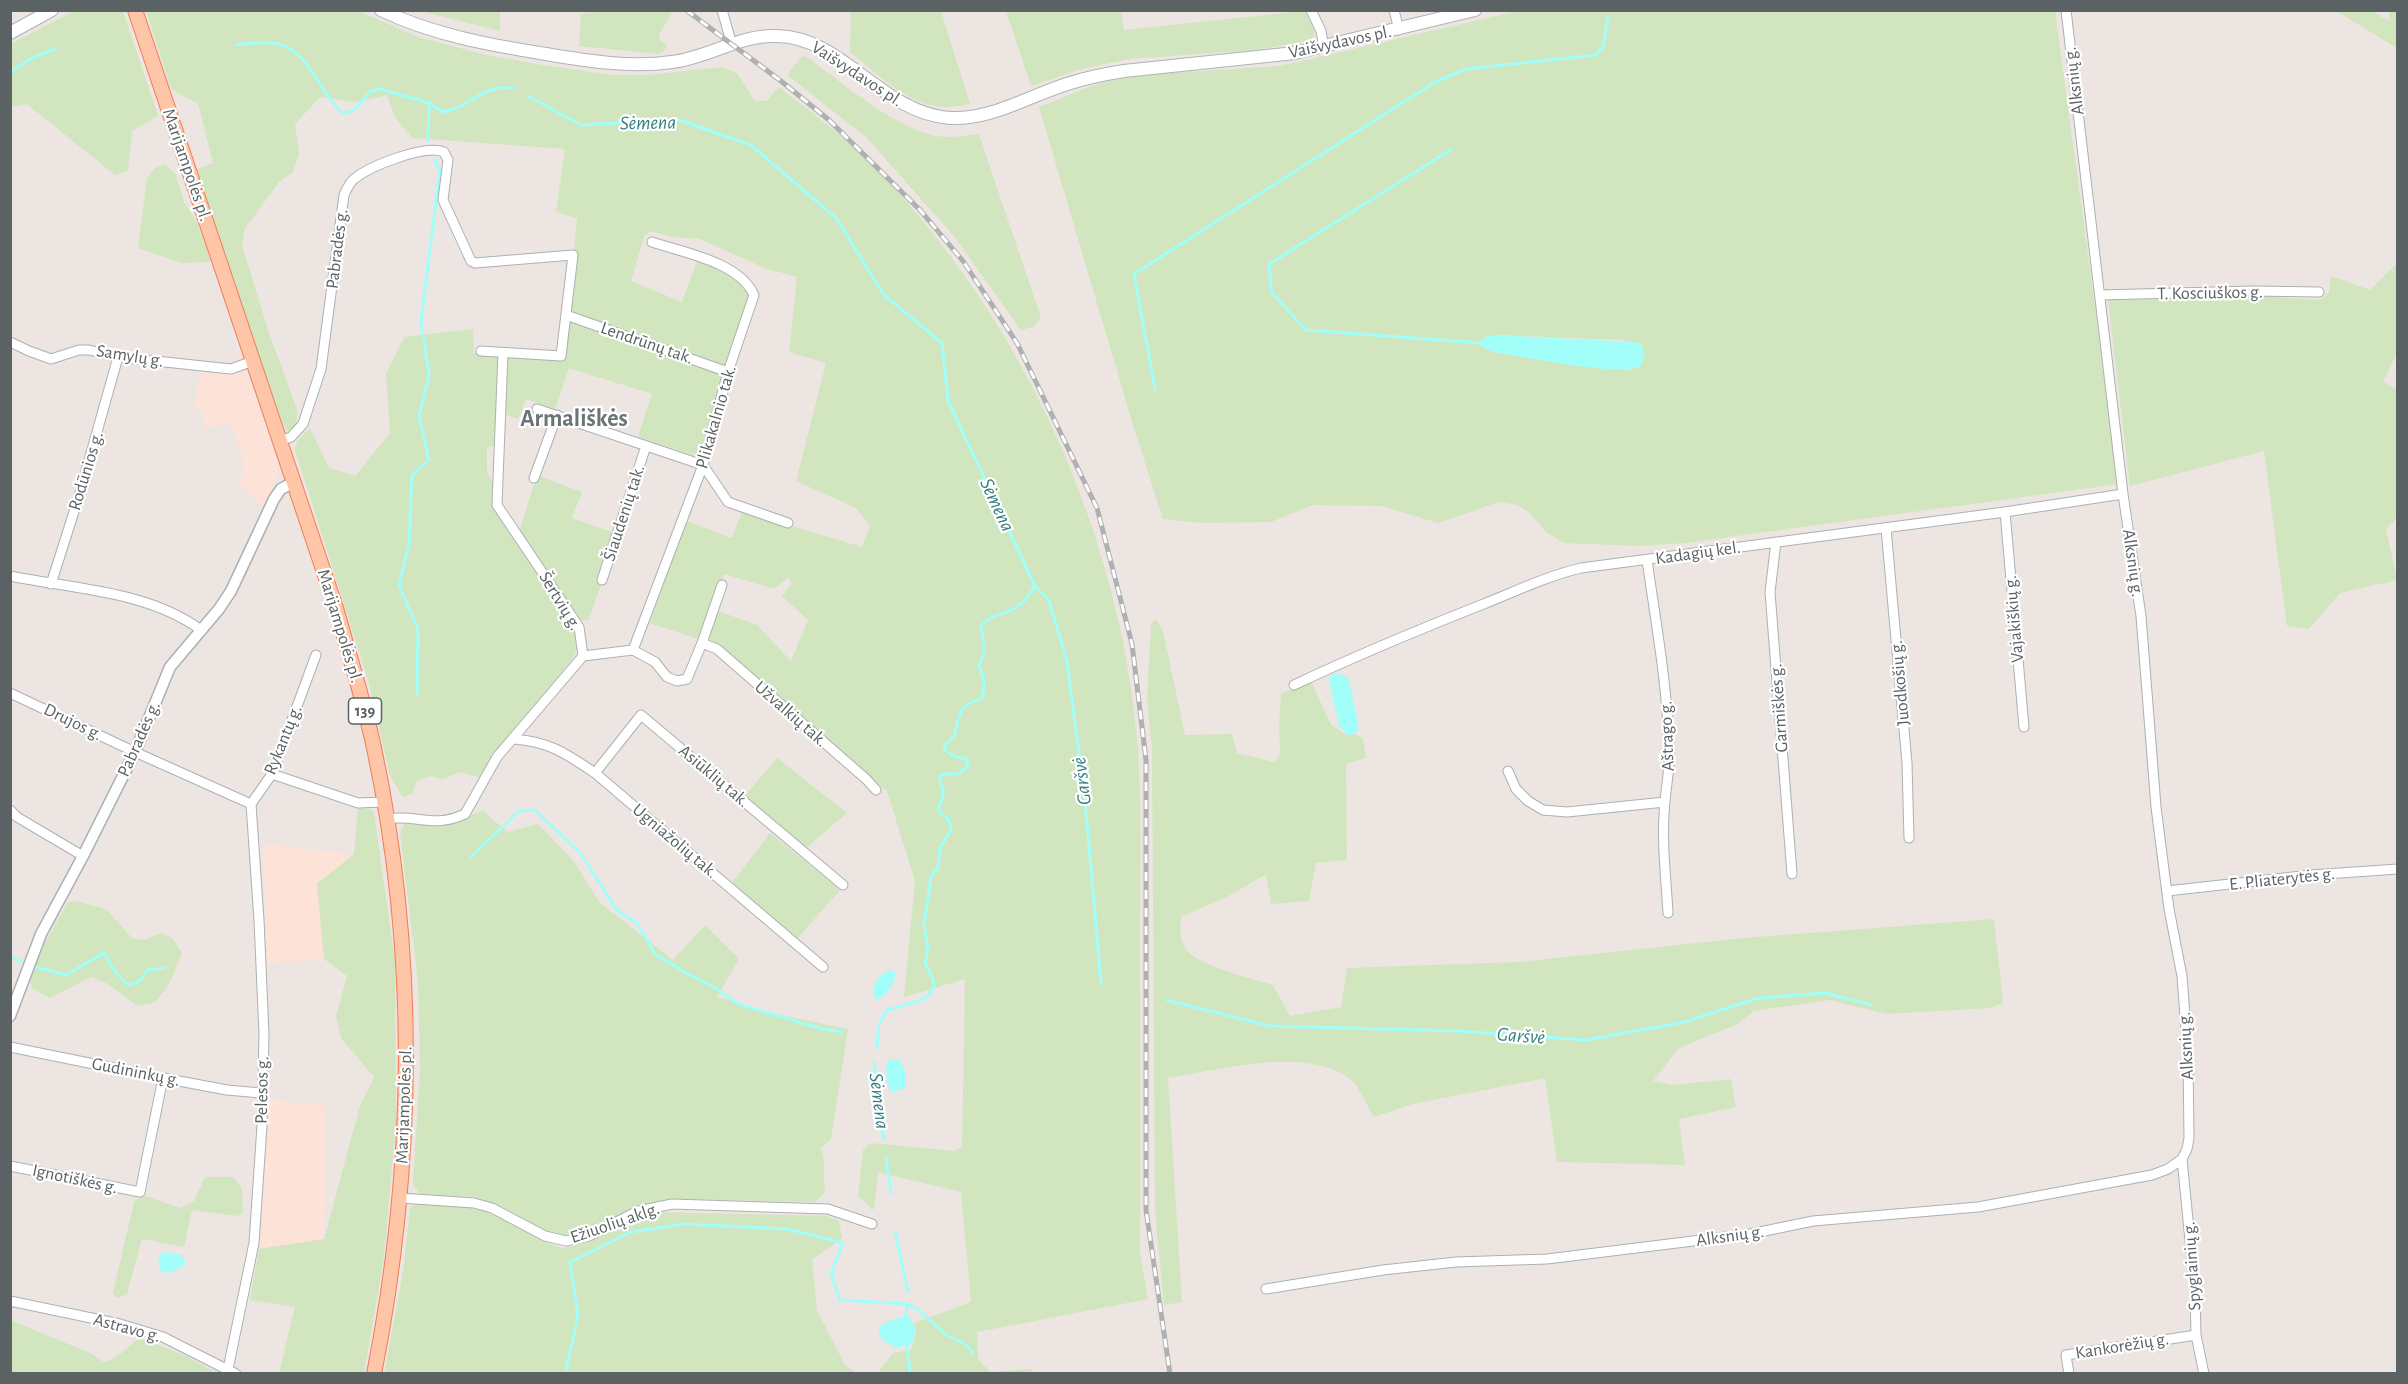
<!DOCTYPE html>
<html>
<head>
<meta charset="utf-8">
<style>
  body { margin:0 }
  #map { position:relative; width:2408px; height:1384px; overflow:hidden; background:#ede5e2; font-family:"Alegreya Sans",sans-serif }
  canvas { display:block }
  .frame { position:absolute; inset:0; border:12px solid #5a6263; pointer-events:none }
</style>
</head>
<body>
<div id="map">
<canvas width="2408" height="1384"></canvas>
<div class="frame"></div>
</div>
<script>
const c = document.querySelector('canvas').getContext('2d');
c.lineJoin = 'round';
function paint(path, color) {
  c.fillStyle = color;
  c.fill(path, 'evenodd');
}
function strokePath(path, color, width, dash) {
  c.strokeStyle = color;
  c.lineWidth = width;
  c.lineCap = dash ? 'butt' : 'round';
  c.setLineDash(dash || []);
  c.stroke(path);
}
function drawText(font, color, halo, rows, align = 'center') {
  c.font = font + ' "Alegreya Sans",sans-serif';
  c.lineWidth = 4.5;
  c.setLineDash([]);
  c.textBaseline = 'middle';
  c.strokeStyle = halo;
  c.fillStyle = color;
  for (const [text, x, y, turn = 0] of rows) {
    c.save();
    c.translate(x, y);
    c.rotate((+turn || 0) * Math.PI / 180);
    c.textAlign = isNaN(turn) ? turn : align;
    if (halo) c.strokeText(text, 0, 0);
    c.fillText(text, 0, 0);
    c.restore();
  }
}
const commercial = new Path2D(`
  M240,352L280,470L263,507L238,486L243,472V459L231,424L202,428L204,412L194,409L202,362L227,366L236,361Z
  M263,844L355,854L317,884L324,959L267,964Z
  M268,1098L326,1107L324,1240L259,1249Z`);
const green = new Path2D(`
  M605,10L673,11L659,35V39L667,45L664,51L658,54L579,46L581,14Z
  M1030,10L1121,11L1124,30L1304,11C1312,19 1318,29 1312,40L1255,50L1130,59L1081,69L1031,86L1006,11Z
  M74,11H123L158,116L132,131L128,171L115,175L27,104L11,107V44Z
  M146,11H358L421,38L486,55L542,65L613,75H647L722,67L737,73L755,101H766L779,87C807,110 838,131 863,156C1018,307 1123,535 1138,751C1142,813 1140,876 1140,937C1140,1042 1141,1147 1140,1252L1148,1299L977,1332L978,1359L990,1372L1030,1369L1036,1373H878L893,1353L911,1350L916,1333L914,1323L971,1302L961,1192L878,1172L874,1210L858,1197L863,1150L870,1143L954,1151L962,1147L965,979L904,997L915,881L887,791L722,647L707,638L718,611L757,625L791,661L808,620L782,596L791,584L789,577L774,589L724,574L698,639L650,623L686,521L732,538L742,511L862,547L870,526L856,508L796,481L826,363L789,352L797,277L765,268L699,239L671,237L650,231L644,237L631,281L682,302L697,261C719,268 740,274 752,295L700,457L638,437L652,394L569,368L555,409L526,399L518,419L504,414L506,356L564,357L577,218L556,212L565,149L412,138L395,117L387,95L354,102L320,97L295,124L299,154L293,172L279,182L244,230L242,245L268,330L297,410C297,418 298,424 291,431L285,429L238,297L197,169L213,163L198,104L171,89Z
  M421,11H500V31L428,13Z
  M851,11H941L970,104C961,105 951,108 942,107C906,104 877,73 850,52Z
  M1518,11H2055L2119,484L1685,543L1639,546L1564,543L1546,532L1530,513L1517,505L1499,502L1438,523L1381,506L1313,505L1271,522L1202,523L1163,519L1133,425L1039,107L1099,83L1140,75L1280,66ZM1495,335L1622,340L1641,344L1632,370L1610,369L1494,352L1482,347Z
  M2336,11H2371L2389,21V11H2397V48Z
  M802,56L808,58C843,83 903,136 947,137C958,137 969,135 979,134L1041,318L1033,327L1021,330L954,236L866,137L787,75Z
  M165,165L175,173L184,202L197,222L211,262L182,263L138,248L147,178L155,168Z
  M2397,263V353L2383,382L2397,390V518L2386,529L2397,580L2340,593L2309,629L2287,626L2264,451L2130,486L2108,300L2255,296L2320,300L2329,292L2331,276L2370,290Z
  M473,329L474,353L497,356L498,361L494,446L487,447V471L493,484L492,503L575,626L578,643L575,655L479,777L460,772L443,779L429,776L417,781L412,794L403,797L390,776L369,683L295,450L297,441L310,428L329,468L355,476L390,433L386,374L404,337Z
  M537,475L582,492L572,518L620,535L588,620H580L519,532Z
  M1156,619L1163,631L1185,735L1232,734L1237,753L1274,762L1280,754L1279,725L1281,694L1311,681L1331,725L1348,736L1354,734L1363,738L1366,758L1346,764L1347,860L1316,863L1309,901L1271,904L1266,874L1227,897L1181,917C1180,928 1179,940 1186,949C1196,965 1253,979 1273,985L1290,1016L1341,1007L1347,968L1518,962L1744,938L1994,919L2003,1003L1990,1008L1886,1014L1830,1000L1753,1011L1738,1024L1679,1048L1653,1081L1673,1085L1731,1079L1736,1107L1679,1119L1685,1165L1557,1162L1545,1078L1413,1104L1374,1117C1368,1107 1357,1083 1349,1078C1302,1046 1221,1070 1168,1078L1182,1302L1164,1305L1155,1212L1152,747L1147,699L1151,623Z
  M777,758L847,813L804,850L744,797Z
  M358,808L371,809L374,813L395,961L396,1122L384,1258L364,1373H279L295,1307L250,1300L259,1249L324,1239L360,1106L374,1077L341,1038L336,1016L347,976L324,959L317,884L354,854Z
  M483,811L508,832L538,824L573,860L600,903L673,960L705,925L739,959L717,997L776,1014L848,1029L831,1139L821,1148C826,1162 823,1179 825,1193L815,1202L682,1199L653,1202L621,1213L579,1234L560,1236L545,1231L507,1209L475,1197L420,1194L413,1185L420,1069L418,982L400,833L405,822L440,827Z
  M770,833L840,890L796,940L731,884Z
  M76,901L106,909L132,938L144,940L161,933L172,938L182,953L168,987L154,1003L137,1006L108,984L91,977L50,998L33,989L30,981L42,948L68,902Z
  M205,1177H233L242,1188L243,1212L237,1216L192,1210L184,1247L142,1239L127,1294L117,1298L113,1293L134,1202L142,1195L181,1208L194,1201Z
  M417,1204L468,1207L505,1218L543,1241L562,1248L593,1241L632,1219L653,1212L827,1216L839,1221L842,1238L812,1260L817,1310L845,1365L856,1373L384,1374L403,1271L410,1208Z
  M10,1320L90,1353L104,1362C119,1359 127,1346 140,1338L186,1356L216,1373H11Z`);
const water = new Path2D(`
  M1494,335L1635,342L1641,344L1645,357L1640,367C1612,376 1527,357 1494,352L1482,347L1481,343L1484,337Z
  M1337,673L1346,676L1349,681L1358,722V732L1348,736L1339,725L1329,682L1330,676Z
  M889,970L895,972C896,984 886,996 876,1000C870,988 877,975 889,970Z
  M891,1059L900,1060L906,1074L905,1088L891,1092L887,1082L886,1063Z
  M166,1252L182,1255L186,1264L172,1272L162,1273L158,1262L161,1254Z
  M907,1315C916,1325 917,1331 912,1343L897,1348L885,1342L878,1334L882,1324Z`);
const stream = new Path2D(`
  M236,45C248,44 266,41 279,44C310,53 320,92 342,113L353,111L371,91L380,89L429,103L443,112C474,106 478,85 514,88
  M10,72L32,58L55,49
  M528,96L581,125L679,120L751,145L836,218L884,295L942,343L948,401L1035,586C1029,595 1025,603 1015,608C1005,615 987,614 981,627L985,651L979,666L984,680L983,697L963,707L957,723L955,735L944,746C946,756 958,757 967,759L968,766L958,774H945L939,776C945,799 945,788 938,811L949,820L951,830L940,848L938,868L931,876L924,926L928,949L925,963L933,979L934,986L929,995L922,1000L887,1010L879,1024L877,1048
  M428,141L429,104
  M1452,149L1269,264L1272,293L1306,330L1481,343
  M1155,389L1134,274L1435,82L1466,69L1596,55L1603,47L1608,17
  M1035,586L1049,600L1067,662L1085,799L1101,984
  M417,694L418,629L399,586L409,543L412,475L429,460L419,416L429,374L421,321L440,170L434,159
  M471,857L519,811L535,810L581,854L617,910L637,923L655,954L686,973L712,986L738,1004L822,1029L842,1032
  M10,957L21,961
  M35,967L66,975L104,953L115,972L128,985L140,981L148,970L164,968
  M1166,1000L1270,1026L1459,1031L1586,1040L1684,1022L1759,998L1826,993L1871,1005
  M874,1062L884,1139
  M886,1156L891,1194
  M895,1232L908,1291
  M905,1318L908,1304
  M907,1342L910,1374
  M565,1374L578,1316L570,1262L631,1232L684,1224L787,1229L843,1243L831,1273L840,1300L908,1304L919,1310L945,1334L965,1344L973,1353`);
const minor = new Path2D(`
  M722,10L732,45
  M1311,10L1321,31L1324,48
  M1394,10L1399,30
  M2100,295L2252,291L2319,292
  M566,315L728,372
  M10,342L29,351L51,359L79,350H89L118,357L231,369L253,361
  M537,409L703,465L728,502L788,523
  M280,441L291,437L303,424L321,369L344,195C347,189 349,183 354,179C370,166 425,144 444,152L448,160L443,200L471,261L475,263L573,255L561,356L481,351
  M534,478L557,415
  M2005,512L2024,727
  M1886,528L1907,763L1909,838
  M1776,542L1770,592L1792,874
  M1647,560C1656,624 1668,688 1669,752C1670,769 1666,786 1665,802C1661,839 1666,877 1668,913
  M10,576C74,589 148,591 201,630
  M602,580L646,446
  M51,584L79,496L118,357
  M702,643L717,649L866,779L876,790
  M633,650L703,465L728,372L754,295C739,262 685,253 652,242
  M583,656L633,650L655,662L667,677L677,681L687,679L702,643L722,585
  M1294,685C1355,656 1418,630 1481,605C1514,592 1547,576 1581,568L2005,512L2123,494
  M10,693L135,752L251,804L272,774L316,655
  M514,739C550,742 565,753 595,773L823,967
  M1508,771L1516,789L1528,801L1543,810L1567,812L1665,802
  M595,773L641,715L843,885
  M272,774L358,803L384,802
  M10,810L17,817L83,856
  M387,819C419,814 432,829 465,814L497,757L583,656L579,627L497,505L503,353
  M2167,891L2311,875L2398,869
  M10,1047L163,1078L227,1090L261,1093
  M2182,1159L2195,1291L2196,1335L2204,1374
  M10,1166L140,1192L163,1078
  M400,1198L474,1203L492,1208L545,1236L566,1241L589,1236L638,1211L672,1204L828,1209L872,1224
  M1266,1289L1383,1270L1456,1262L1547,1259L1750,1234L1813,1221L1978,1207L2152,1175L2168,1169L2182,1159L2187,1149L2189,1138L2188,1057L2182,976L2169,909L2156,807L2141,616L2123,494L2066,10
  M10,1301L120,1324L163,1337L236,1374
  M227,1374L254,1243L262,1126L264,1034L259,920L251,804
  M2069,1374L2066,1355L2196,1335`);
const tertiary = new Path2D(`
  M10,1016L41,934L83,856L135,752L170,667L219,609L231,591L274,499L281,489L294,482`);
const secondary = new Path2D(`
  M381,10C433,35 490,45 546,54C588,61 631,68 672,62C708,58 741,34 777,36C843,37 881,113 950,118C991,120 1029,96 1067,84C1085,78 1105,74 1124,71L1295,53L1475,10
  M10,33L52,10`);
const primary = new Path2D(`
  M135,10L336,608C349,655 364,701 374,748C418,954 415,1167 374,1374`);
const rail = new Path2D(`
  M686,10L781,81L829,120L920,210L963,261L1017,343L1097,508L1132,644L1146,760V1210L1170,1374`);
const shields = [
  [365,711,33]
];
const shieldNames = [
  ["139",365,711]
];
const streetNames = [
  ["Vaišvydavos pl.",1340,42,-12],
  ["Vaišvydavos pl.",857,74,33],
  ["Alksnių g.",2074,81,-97],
  ["Marijampolės pl.",187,165,71],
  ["Pabradės g.",337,249,-83],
  ["T. Kosciuškos g.",2210,293,-1],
  ["Lendrūnų tak.",647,343,19],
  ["Samylų g.",130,356,9],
  ["Plikakalnio tak.",716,417,-74],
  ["Rodūnios g.",86,471,-73],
  ["Šiaudenių tak.",624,513,-72],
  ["Kadagių kel.",1698,553,-8],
  ["Alksnių g.",2133,563,82],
  ["Šertvių g.",560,601,59],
  ["Vajakiškių g.",2014,619,-95],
  ["Marijampolės pl.",340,626,73],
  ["Juodkošių g.",1900,683,-95],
  ["Garmiškės g.",1779,708,-94],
  ["Užvalkių tak.",791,714,41],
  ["Drujos g.",73,722,26],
  ["Aštrago g.",1667,736,-92],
  ["Pabradės g.",139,739,-66],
  ["Rykantų g.",283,740,-68],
  ["Asiūklių tak.",714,776,40],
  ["Ugniažolių tak.",675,841,40],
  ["E. Pliaterytės g.",2282,879,-6],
  ["Alksnių g.",2186,1046,-93],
  ["Gudininkų g.",136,1072,11],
  ["Pelesos g.",262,1090,-89],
  ["Marijampolės pl.",404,1105,-88],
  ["Ignotiškės g.",75,1179,12],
  ["Ežiuolių aklg.",615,1223,-19],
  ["Alksnių g.",1730,1236,-8],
  ["Spyglainių g.",2192,1266,-94],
  ["Astravo g.",127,1328,15],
  ["Kankorėžių g.",2122,1346,-9]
];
const waterNames = [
  ["Sėmena",648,123,-1],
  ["Sėmena",997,505,65],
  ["Garšvė",1082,781,-97],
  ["Garšvė",1521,1036,4],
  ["Sėmena",879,1101,83]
];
const districtNames = [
  ["Armališkės",574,419]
];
paint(commercial, '#fde2d7');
paint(green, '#d1e5be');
paint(water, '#a1fef9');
strokePath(stream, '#a1fef9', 3);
strokePath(minor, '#abb1b2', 11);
strokePath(tertiary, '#abb1b2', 13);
strokePath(secondary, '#adb4b5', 14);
strokePath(primary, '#f07b58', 16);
strokePath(minor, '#fff', 9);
strokePath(tertiary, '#fff', 10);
strokePath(secondary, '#fff', 12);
strokePath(primary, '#fec5a6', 14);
strokePath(rail, '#afb0b1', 5);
strokePath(rail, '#fff', 3, [9]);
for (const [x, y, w] of shields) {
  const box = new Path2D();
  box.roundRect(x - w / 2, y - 13, w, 26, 4.5);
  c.fillStyle = '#fff';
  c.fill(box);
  strokePath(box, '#5a6263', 1.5);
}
drawText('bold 16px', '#5a6263', null, shieldNames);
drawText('18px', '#5a6263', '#fff', streetNames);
drawText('italic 20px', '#328184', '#fff', waterNames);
drawText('bold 24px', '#6b7575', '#fff', districtNames);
</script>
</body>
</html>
